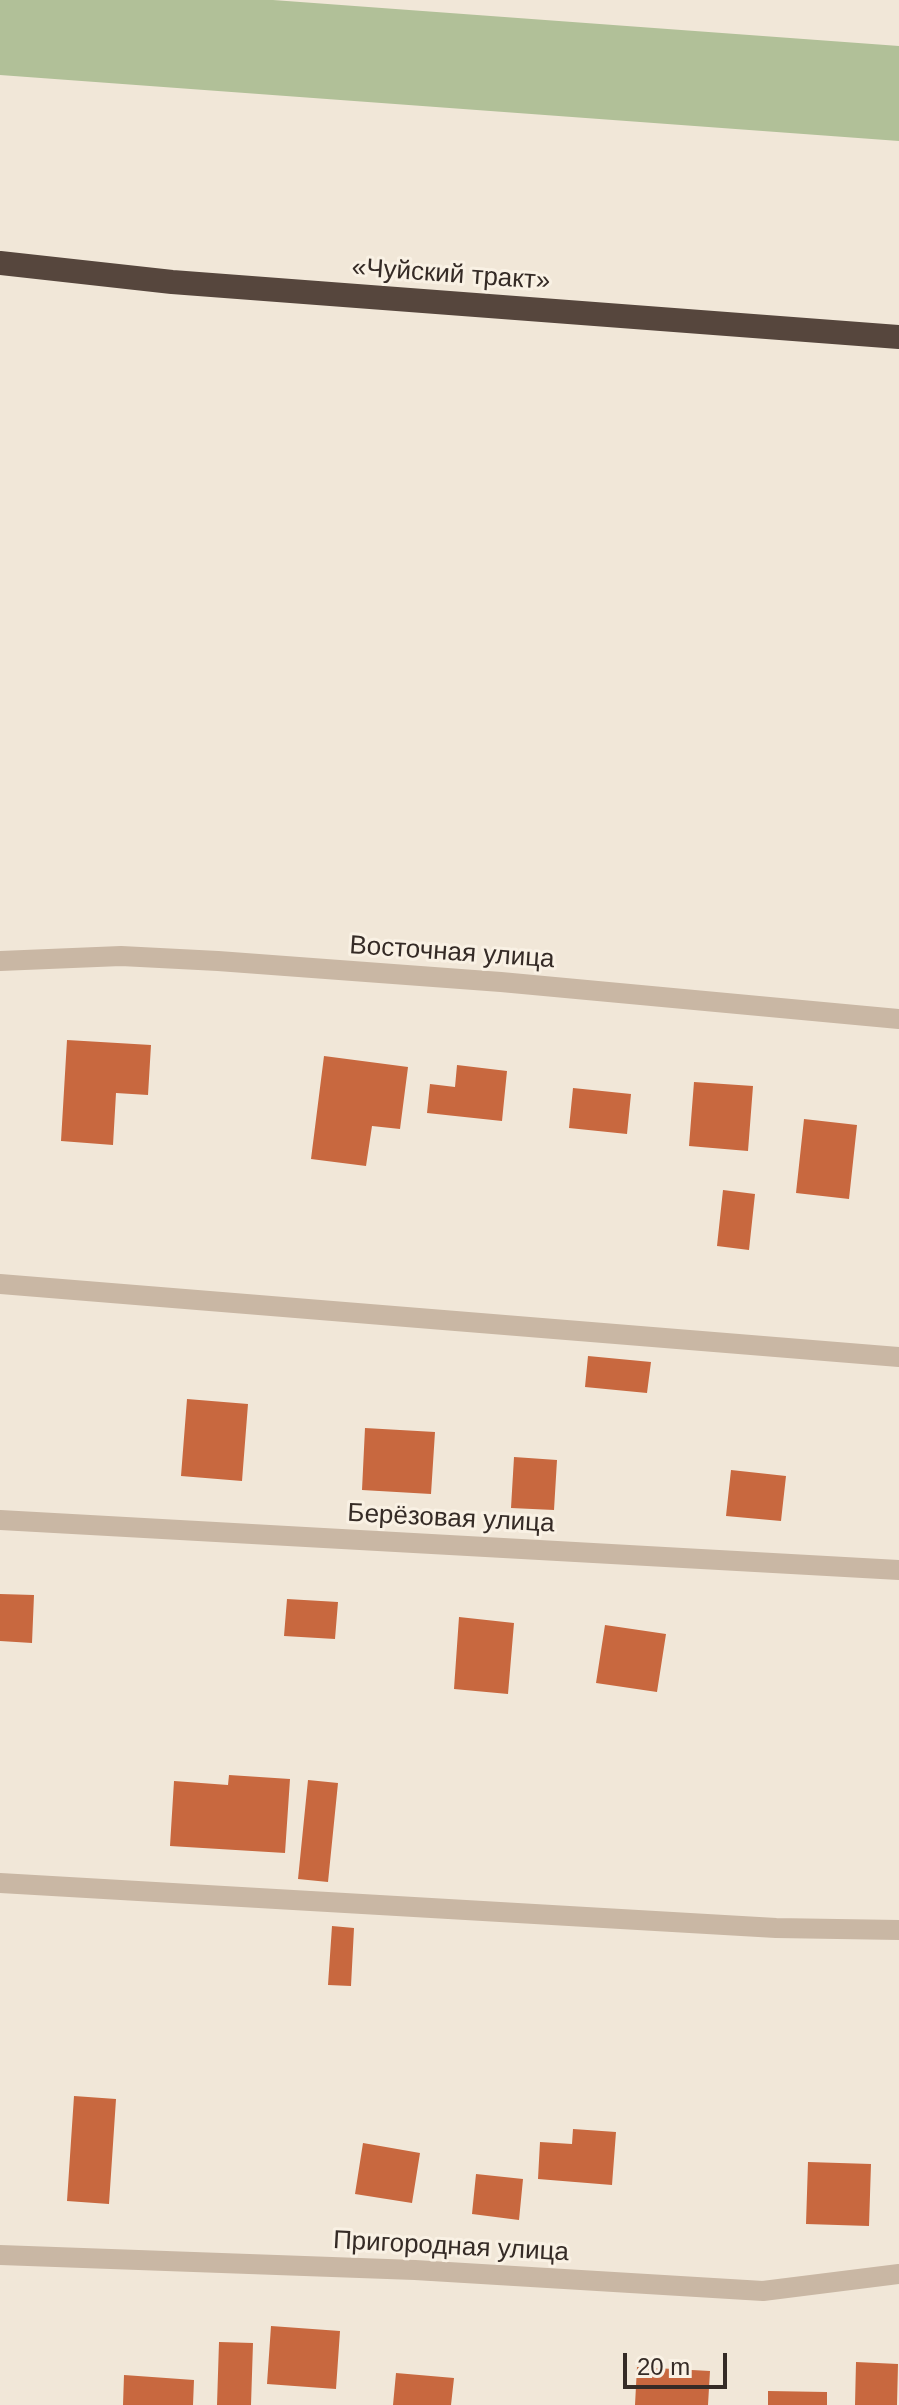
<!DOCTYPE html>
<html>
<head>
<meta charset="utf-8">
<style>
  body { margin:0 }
  #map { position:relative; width:899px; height:2405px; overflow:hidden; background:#f1e7d8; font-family:Helvetica,sans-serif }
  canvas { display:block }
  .scale { position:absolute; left:623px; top:2353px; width:104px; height:36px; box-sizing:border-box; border:4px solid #352b26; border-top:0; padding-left:10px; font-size:24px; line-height:28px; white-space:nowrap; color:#352b26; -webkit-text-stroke:6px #f9f1e4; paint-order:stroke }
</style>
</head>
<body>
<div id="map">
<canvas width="899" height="2405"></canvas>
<div class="scale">20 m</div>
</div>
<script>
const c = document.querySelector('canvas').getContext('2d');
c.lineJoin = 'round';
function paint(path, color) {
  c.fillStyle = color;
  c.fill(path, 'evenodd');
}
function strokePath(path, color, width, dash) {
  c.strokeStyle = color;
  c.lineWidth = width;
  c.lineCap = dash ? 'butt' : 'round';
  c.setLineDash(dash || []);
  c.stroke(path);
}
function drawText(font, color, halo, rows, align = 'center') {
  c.font = font + ' Helvetica,sans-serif';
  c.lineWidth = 6;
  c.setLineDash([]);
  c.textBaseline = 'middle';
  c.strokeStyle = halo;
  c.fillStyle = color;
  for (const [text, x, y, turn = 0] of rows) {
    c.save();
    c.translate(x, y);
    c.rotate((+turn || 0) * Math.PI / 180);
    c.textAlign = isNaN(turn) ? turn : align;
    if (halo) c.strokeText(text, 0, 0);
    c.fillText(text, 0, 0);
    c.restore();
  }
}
const green = new Path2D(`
  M0,0H273L899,46V141L0,75Z`);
const building = new Path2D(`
  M67,1040L151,1045L148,1095L116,1093L113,1145L61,1141Z
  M324,1056L408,1067L400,1129L372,1126L366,1166L311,1159Z
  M457,1065L507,1071L502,1121L427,1113L430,1084L455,1087Z
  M694,1082L753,1086L748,1151L689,1146Z
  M573,1088L631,1094L627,1134L569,1128Z
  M804,1119L857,1125L849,1199L796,1193Z
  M723,1190L755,1194L749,1250L717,1246Z
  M588,1356L651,1362L647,1393L585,1387Z
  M187,1399L248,1404L242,1481L181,1476Z
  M365,1428L435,1432L431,1494L362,1490Z
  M514,1457L557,1460L554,1510L511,1508Z
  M731,1470L786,1476L781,1521L726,1516Z
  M0,1594L34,1595L32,1643L0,1641Z
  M287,1599L338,1602L335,1639L284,1636Z
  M459,1617L514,1623L508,1694L454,1689Z
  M605,1625L666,1634L657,1692L596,1683Z
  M229,1775L290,1779L285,1853L170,1846L174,1781L228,1785Z
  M308,1780L338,1783L328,1882L298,1879Z
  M332,1926L354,1928L351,1986L328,1985Z
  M74,2096L116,2099L109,2204L67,2201Z
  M573,2129L616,2132L612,2185L538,2179L540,2142L572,2144Z
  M363,2143L420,2153L412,2203L355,2194Z
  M808,2162L871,2164L869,2226L806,2224Z
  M476,2174L523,2179L519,2220L472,2214Z
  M271,2326L340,2331L336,2389L267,2384Z
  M219,2342L253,2343L251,2405H217Z
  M856,2362L898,2364L897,2405H855Z
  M637,2367L710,2371L708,2405H635Z
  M396,2373L454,2378L451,2405H393Z
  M124,2375L194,2380L193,2405H123Z
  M768,2391L827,2392V2405H768Z`);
const minor = new Path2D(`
  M0,961L121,956L218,961L501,982L899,1019
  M0,1284C300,1306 599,1335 899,1357
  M0,1520L899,1570
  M0,1883L776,1928L899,1930
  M0,2255L415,2270L763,2291L899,2274`);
const highway = new Path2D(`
  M0,263L172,282L899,337`);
const streetNames = [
  ["«Чуйский тракт»",451,275,4],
  ["Восточная улица",452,953,4],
  ["Берёзовая улица",451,1519,3],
  ["Пригородная улица",451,2247,3]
];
paint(green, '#b1c098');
paint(building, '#c8683f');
strokePath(minor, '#c9b7a4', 20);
strokePath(highway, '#56463d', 24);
drawText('26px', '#352b26', '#f9f1e4', streetNames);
</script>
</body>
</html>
